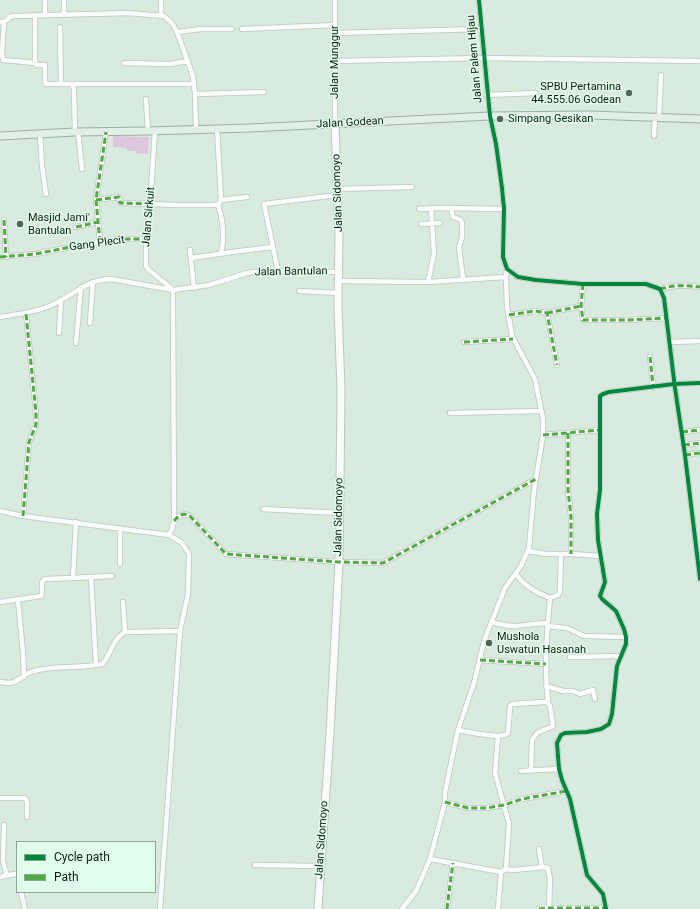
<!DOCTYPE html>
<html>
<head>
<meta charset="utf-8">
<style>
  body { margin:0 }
  #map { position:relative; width:700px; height:909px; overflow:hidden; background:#d9eadf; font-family:Roboto,sans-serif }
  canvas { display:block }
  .legend { position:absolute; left:16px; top:841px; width:140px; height:52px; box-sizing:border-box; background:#e0fdea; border:1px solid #8da394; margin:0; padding:5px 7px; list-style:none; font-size:12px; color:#101b14 }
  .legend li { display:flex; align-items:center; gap:8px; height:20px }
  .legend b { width:20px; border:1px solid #8da394 }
</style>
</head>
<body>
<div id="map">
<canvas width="700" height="909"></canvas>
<ul class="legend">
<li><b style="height:5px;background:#00873e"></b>Cycle path</li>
<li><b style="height:5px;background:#51a942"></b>Path</li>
</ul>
</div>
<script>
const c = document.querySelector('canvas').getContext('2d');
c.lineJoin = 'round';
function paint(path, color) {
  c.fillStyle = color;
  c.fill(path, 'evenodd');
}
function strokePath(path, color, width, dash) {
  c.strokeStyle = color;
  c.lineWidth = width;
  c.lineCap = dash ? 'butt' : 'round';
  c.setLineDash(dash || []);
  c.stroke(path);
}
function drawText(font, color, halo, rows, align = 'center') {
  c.font = font + ' Roboto,sans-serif';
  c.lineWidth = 3;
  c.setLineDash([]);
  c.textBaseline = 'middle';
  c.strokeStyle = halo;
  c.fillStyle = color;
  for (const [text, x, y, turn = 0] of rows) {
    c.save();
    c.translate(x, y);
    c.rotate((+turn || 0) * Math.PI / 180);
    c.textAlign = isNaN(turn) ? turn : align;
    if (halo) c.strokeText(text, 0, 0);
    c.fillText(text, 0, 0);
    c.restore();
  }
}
const green = new Path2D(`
  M113,136L149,137L148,154L135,153V151H127V148L113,147Z`);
const minor = new Path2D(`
  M45,0V15
  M64,0V14
  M479,0L490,116L496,144L502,188L504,209L503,257L507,269L518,277L536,280L583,284H646L660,289L664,298L675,388L685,455L700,579
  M161,15V0
  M35,16V63L36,65H45V82L46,84H194
  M0,22H4L10,17L14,16L128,13L164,16L172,23L177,32L193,76L195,94L196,129
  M4,22L2,53L3,60L35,63
  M60,27L61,84
  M242,29L335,25
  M177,32L201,29H232
  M335,33L481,29
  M334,61L483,58L700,61
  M124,63L170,64L188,61
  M72,85L74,89L75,132
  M195,94L264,92
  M487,95L535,93
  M146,99L148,131
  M659,118L661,75
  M335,124V0
  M78,131L82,169
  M155,131L150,204L146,239V266L148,269L172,289
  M40,134L42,166L46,194
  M654,136L655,118
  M337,189L412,187
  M96,200L119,197L120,203L177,205H214L219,204L221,200L217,128
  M221,200L247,197
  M218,205C223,219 225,238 221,253
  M451,208L453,217L461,220L462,223V238L459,247L463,279
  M419,209L442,208L504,209
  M4,220L6,257
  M421,224L440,223
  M76,227L98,222
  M100,242L96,200L106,132
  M190,250L194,288
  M0,257L35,254L81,245L118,239H146
  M192,258L232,252L273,247
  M278,271L264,204L337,195
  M339,281L428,282L506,277L507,269
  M428,282L434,254L431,208
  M583,284L581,306L583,320H627L666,318
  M660,289C673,285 686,285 700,287
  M299,291L339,293
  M547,313L581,306
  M509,315L535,311L547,313L557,365
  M0,317C19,314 37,312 54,304C75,294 86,280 111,279L173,290L209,285L247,273L263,271L339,272
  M90,323L93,282
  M59,333L61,300
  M464,342L513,339
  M669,342L700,341
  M76,343L81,287
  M650,357L653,386
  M450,413L540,411
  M682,432L700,430
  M568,433V490L571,517V554
  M543,435L600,430
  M684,445L700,443
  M685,455L700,453
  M263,509L339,513
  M0,511L23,516L169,535
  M23,516L29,442L36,425V413L26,314
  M174,521C178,516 183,512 190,516L226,554L339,562L383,563L536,479
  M76,522L73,578L91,577L96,665
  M120,528V564
  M528,551L546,554H571L601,556
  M91,577L112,576
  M550,598L558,595L560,591L561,555
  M18,600L23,653L24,677
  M0,602L41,596L42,592V582L45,579L73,578
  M123,602L125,632
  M491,622C499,624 509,627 517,626C528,625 536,623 547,623
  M547,626L567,628L584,636L626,637
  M570,657L621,656
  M480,660L546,664
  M0,682C21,686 18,675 34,671C56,665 80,669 102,664C112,654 112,639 125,632L180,631
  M546,686L563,691H573L580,694L593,690L595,699
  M458,730L479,734L498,736
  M531,770L532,740L537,733L553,726L550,706L547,702
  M521,771L559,769
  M0,798H25L27,801V817
  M445,802L468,808H487L504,805L522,799L567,791
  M4,825L3,861L7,876
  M539,849L542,867
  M430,859L501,872
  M255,865L320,866
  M506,869L514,870L544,867L548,868L550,879L549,909
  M0,877L14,874L17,875
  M21,892L25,909
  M160,909L180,631L188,594L189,554L182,543L169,535L171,531L174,521L173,290
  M402,909L416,891L430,859L445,802V792L454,749L458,730L474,683L484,641L505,588L521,566L529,548L534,491L543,435V419L535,379L512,336L507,307L506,277
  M447,909L448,900L453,863
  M498,909L501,872L506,869L509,824L495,773L498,736L505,735L508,733L510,706L512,704L545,702L548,700C544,666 547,631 550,598C536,592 525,587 516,574
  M539,909L549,908H606
  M606,909L603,894L587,875L570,799L562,780L559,769L557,743L561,735L565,733L587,732L601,729L609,724L612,714L617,666L626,644V637L624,629L616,611L602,599L600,596L605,582L598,540L597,514L600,490V396L603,394L609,392L674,384L700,383`);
const secondary = new Path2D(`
  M318,909L330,733L339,562L340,483L341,389L338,307L339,233L335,124`);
const primary = new Path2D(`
  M0,136L75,132L148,131L250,128L490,116L591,115L700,119`);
const quiet = new Path2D(`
  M96,200L119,197L120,203L150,204
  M4,220L6,257
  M76,227L98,222
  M100,242L96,200L106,132
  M0,257L35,254L81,245L118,239H146
  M583,284L581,306L583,320H627L666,318
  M660,289C673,285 686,285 700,287
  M547,313L581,306
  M509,315L535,311L547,313L557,365
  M464,342L513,339
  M650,357L653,386
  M682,432L700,430
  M568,433V490L571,517V554
  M543,435L600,430
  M684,445L700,443
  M685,455L700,453
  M23,516L29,442L36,425V413L26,314
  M174,521C178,516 183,512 190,516L226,554L339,562L383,563L536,479
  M480,660L546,664
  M445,802L468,808H487L504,805L522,799L567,791
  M447,909L448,900L453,863
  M539,909L549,908H606`);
const cycleway = new Path2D(`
  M479,0L490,116L496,144L502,188L504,209L503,257L507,269L518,277L536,280L583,284H646L660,289L664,298L675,388L685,455L700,579
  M606,909L603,894L587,875L570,799L562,780L559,769L557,743L561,735L565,733L587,732L601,729L609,724L612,714L617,666L626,644V637L624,629L616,611L602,599L600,596L605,582L598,540L597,514L600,490V396L603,394L609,392L674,384L700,383`);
const markers = [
  [629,93,4,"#56635b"],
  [500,119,4,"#56635b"],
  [20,224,4,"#56635b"],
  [489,643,4,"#56635b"]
];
const streetNames = [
  ["Jalan Palem Hijau",475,59,-95],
  ["Jalan Munggur",335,62,-90],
  ["Jalan Godean",350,123,-3],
  ["Jalan Sidomoyo",338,193,-92],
  ["Jalan Sirkuit",149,217,-85],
  ["Gang Plecit",97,244,-8],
  ["Jalan Bantulan",291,272,-1],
  ["Jalan Sidomoyo",339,517,-89],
  ["Jalan Sidomoyo",322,840,-86]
];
const poiNames = [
  ["SPBU Pertamina",621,87,"right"],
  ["44.555.06 Godean",621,100,"right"],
  ["Simpang Gesikan",508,119],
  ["Masjid Jami'",28,218],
  ["Bantulan",28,231],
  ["Mushola",497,637],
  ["Uswatun Hasanah",497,650]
];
paint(green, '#dcc7dc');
strokePath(minor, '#bbc7c0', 6);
strokePath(secondary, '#bbc7c0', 9);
strokePath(primary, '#99b1a3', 9);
strokePath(minor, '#f9fcfa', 4.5);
strokePath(secondary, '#f9fcfa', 7);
strokePath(primary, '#e2eee8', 7);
strokePath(quiet, '#51a942', 3, [6, 3]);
strokePath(cycleway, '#00873e', 4);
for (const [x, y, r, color] of markers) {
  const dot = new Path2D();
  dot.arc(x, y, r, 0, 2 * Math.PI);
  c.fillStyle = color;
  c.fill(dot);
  strokePath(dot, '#e0fdea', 1.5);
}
drawText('11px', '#101b14', '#e0fdea', streetNames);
drawText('11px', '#101b14', '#e0fdea', poiNames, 'left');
</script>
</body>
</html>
